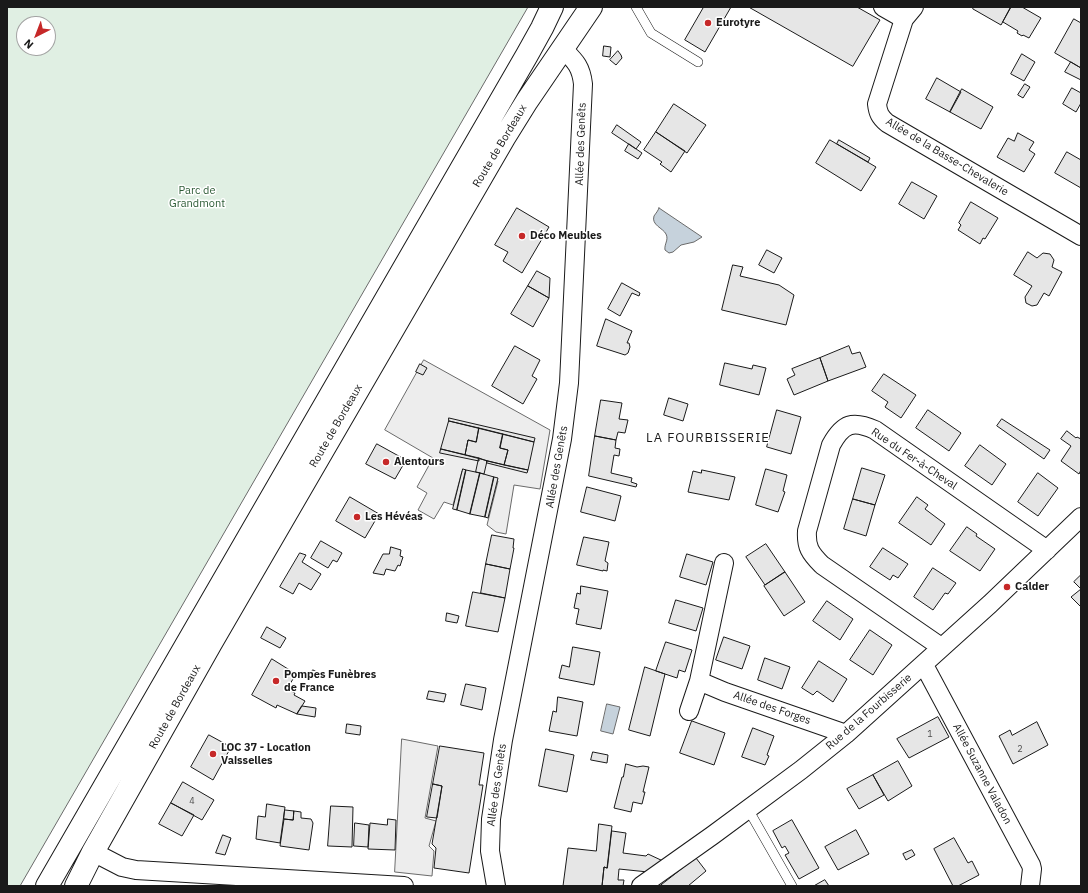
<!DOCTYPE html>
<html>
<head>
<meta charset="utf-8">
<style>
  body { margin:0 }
  #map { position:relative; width:1088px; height:893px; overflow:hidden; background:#fff; font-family:"IBM Plex Sans",sans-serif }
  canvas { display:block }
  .frame { position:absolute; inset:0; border:8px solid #1a1a1a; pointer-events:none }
  .north { position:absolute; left:16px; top:16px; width:40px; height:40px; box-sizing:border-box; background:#fff; border:1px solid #a3a3a3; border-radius:50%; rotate:222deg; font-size:11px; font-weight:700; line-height:16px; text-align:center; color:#1a1a1a }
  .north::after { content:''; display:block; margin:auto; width:14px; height:18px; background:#c62828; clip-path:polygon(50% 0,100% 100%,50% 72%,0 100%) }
</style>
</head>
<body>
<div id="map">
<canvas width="1088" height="893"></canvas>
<div class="frame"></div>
<div class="north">N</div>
</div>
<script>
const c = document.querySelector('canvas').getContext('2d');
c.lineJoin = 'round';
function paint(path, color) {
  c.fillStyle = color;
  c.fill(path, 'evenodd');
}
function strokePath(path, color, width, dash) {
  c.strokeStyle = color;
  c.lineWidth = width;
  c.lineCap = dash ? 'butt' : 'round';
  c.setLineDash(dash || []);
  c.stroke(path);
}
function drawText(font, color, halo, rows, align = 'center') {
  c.font = font + ' "IBM Plex Sans",sans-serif';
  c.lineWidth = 3;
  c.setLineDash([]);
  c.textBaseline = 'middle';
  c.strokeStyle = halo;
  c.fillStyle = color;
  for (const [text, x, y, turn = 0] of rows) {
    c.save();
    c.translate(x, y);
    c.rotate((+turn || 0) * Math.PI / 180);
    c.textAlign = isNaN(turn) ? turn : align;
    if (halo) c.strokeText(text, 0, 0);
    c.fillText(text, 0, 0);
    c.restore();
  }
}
const green = new Path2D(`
  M7,7H528L20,886H7ZM24,24H48V48H24Z`);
const parking = new Path2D(`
  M424,360L550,430L540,489L514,485L506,534L496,532L487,525L498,481L462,471L453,505L444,502L434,519L418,510L427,493L417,487L433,458L385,430Z
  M402,739L438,746L425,818L436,821L429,846L434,851L432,876L395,872Z`);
const water = new Path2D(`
  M659,208L702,237L694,242L681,245L673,252L669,253L665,250C664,244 669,240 666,234C663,228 651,225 654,216C656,213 658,211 659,208Z
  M607,704L620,707L613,734L601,731Z`);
const building = new Path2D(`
  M704,7H731L705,52L685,40Z
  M749,7H857L880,20L853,66Z
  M974,7H1011L1001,25L973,9Z
  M1011,7H1022L1041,18L1029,38L1023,35L1022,36L1017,33L1018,31L1003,22Z
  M1074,19L1081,23V68L1055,53Z
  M604,46L611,47L610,57L603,56Z
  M618,51L621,55L622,58L616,65L610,60Z
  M1022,54L1035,62L1024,81L1011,74Z
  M1071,62L1081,68V80L1065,72Z
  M937,78L961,92L950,112L926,99Z
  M1025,84L1030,87L1023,98L1018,95Z
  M1072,88L1081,93V103L1076,112L1063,104Z
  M962,89L993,107L981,129L950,112Z
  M674,104L706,125L687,153L656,132Z
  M617,125L641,142L636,149L612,133Z
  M656,132L685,151L671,172L660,164L662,162L644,150Z
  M1018,133L1034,142L1029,150L1035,154L1024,172L997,157L1008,138L1014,141Z
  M830,140L876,167L861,191L816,163Z
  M839,140L870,158L868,162L837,144Z
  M629,144L642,153L638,159L625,151Z
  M1067,152L1081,160V188L1055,173Z
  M912,182L937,196L924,219L899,204Z
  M971,202L998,218L985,239L983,238L980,244L958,230L961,225L959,223Z
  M517,208L549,227L522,273L503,261L508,252L495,245Z
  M767,250L782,258L774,273L759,265Z
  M1028,252L1037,258L1043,253L1050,254L1054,260L1052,267L1062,272L1049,296L1044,293L1037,305L1032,306L1026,303L1025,297L1032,286L1014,275Z
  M733,265L743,267L740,276L779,285L794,295L786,325L722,310Z
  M537,271L550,278L549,298L528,286Z
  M622,283L640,293L639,296L632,293L620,316L608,309Z
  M528,286L549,298L533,327L511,314Z
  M606,319L632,331L627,343H629L630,347L628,353L625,355L597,346Z
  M515,346L540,360L532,376L537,379L523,404L492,386Z
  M849,346L852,354L860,352L866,367L828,381L820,358Z
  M820,358L828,381L794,395L787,379L795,375L792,369Z
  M725,363L752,369L753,365L766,368L759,395L720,385Z
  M420,364L427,368L423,375L416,372Z
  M884,374L916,395L901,418L885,407L888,402L872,391Z
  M669,398L688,404L683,421L664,415Z
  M601,400L622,403L619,419L628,420L625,433L618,432L616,440L595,436Z
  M777,410L801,417L791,454L767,447Z
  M928,410L961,433L949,451L916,428Z
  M449,418L535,438L534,442L449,421Z
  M1002,419L1050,450L1044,459L997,426Z
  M449,421L479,428L476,442L468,440L465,455L441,449Z
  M479,428L503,434L500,448L508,450L504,465L465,455L468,440L476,442Z
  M1067,431L1076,438L1077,437L1081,439V470L1079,474L1061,461L1071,446L1061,439Z
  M503,434L534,442L528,470L504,465L508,450L500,448Z
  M595,436L616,440L615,448L620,449L619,456L614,455L611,473L632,478L631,482L637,484L636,487L589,476Z
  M377,444L406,460L395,479L366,464Z
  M980,445L1006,464L992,485L965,466Z
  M441,449L479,458V461L440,453Z
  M479,458L487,461L484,474L476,472Z
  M487,461L528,470L527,473L487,463Z
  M862,468L885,475L875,505L853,499Z
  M463,469L466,470L457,510L453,509Z
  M766,469L787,475L783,491L785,492L778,512L756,505Z
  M466,470L480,473L470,514L457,510Z
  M702,470L735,477L729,500L688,492L693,471L701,473Z
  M480,473L494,477L485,517L470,514Z
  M1038,473L1058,488L1038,516L1018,502Z
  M494,477L498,478L488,518L485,517Z
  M587,487L621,496L615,521L581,512Z
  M350,497L379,514L365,538L336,521Z
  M917,497L928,505L925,509L945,524L931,545L899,523Z
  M853,499L875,505L866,536L844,529Z
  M967,527L977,534L976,536L995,549L980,571L950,551Z
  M492,535L514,539L513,548H514L510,569L486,564Z
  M584,537L609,542L605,561L608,563L607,571L603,570V571L577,565Z
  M321,541L342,553L337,562L333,560L328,568L311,558Z
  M766,544L785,572L765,585L746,557Z
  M391,547L401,550L400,556L403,557L400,566L398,565L395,571L386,569L384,575L373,573L383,554H389Z
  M883,548L908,564L898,578L893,575L890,580L870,567Z
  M300,553L306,555L302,562L321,574L311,590L299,583L293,594L280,587Z
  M687,554L713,562L706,585L680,577Z
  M486,564L510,569L505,598L481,593Z
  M933,568L956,583L948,594L945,593L933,610L914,597Z
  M785,572L805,602L784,616L764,586Z
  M1081,575V607L1071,597L1081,589L1074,582Z
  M581,586L608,591L601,629L576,624L579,609L574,608L577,593L580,594Z
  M473,592L505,598L498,632L466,626Z
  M676,600L703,608L696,631L669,623Z
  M827,601L853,619L840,640L813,621Z
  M447,613L459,616L457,623L446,621Z
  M267,627L286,638L280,648L261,638Z
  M870,630L892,645L873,675L850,660Z
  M724,637L750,646L742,669L716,660Z
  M666,642L692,650L685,672L679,670L677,678L656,671Z
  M573,647L600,652L594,685L559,678L562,665L569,667Z
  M765,658L790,667L782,689L758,680Z
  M272,659L296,674L287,689L295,693L294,695L305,701L297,714L277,705L276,708L252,695Z
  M819,661L847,679L833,702L817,691L813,695L802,688Z
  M645,667L665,674L650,736L629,730Z
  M313,670L319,673L316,678L310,675Z
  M466,684L486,688L482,710L461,705Z
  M429,691L446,694L444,702L427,699Z
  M558,697L583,702L577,736L549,731L553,711L556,712Z
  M302,706L316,708L315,717L297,714Z
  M938,717L949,737L909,758L897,739Z
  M692,721L725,733L714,765L680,753Z
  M1037,722L1048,745L1013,764L999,736L1010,730L1012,735Z
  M347,724L361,726L360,735L346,733Z
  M753,728L774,736L767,755L769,756L765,765L742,757Z
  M209,735L231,747L213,780L191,767Z
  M440,746L484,753L479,785H483L469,873L434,868L436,848L432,844L442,786L433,784Z
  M546,749L574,755L567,792L539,786Z
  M593,752L608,755L607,763L591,760Z
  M898,761L912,786L888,801L873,775Z
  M626,764L637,767L643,766L649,767L643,792H645L642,804L633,802L631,812L614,808L622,777H623Z
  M873,775L884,795L859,809L847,789Z
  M183,782L214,800L202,820L171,803Z
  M433,784L442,786L437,818L427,817Z
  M171,803L194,815L182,836L159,824Z
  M267,804L285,807L280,843L256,839L258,816L265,817Z
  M331,806L353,807L352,847L328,846Z
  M285,810L294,811L293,820L284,819Z
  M294,811L301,812V818L311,819L313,823L309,850L280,846L284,819L293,820Z
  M388,819L396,820L395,850L368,849L370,823L387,825Z
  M792,820L819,868L799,879L785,855L789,853L785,846L782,848L773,831Z
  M355,823L369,825L368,847L354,846Z
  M599,824L612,826L607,868L604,867L602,886H563L568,848L596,851Z
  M856,830L869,854L838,870L825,847Z
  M612,831L626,833L623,853L646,856L648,854L663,861L648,872L619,869L618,880H624L623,886H602L604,867L607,868Z
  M223,835L231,838L225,855L216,853Z
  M954,838L968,863L972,861L979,875L958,886H953L934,849Z
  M912,850L915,855L906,860L903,854Z
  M696,858L706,871L688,886H660Z
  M825,880L829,886H814Z`);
const service = new Path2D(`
  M636,7L651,33L698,62
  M748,809L792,886`);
const minor = new Path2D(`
  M883,7L904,19
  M914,7L904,19L877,104C878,113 880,117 887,123L1081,236
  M724,563L699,681L725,692L846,734
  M941,647L822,565C810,553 806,547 807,531L831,445C843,423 853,420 875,430L1047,550
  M924,665L1031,865L1032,869L1030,886
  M689,711L699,681
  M93,852L122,867L136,870L404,886
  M496,886L490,851L491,819L503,740L562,439L569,383L583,84C581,66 575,61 563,49
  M641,886L713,835L801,770L846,734L990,604L1081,517`);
const primary = new Path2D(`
  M47,886L527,55L542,28L552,7
  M76,886L93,852L211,643L504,138L527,101L591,7`);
const markers = [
  [708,23,4,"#c62828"],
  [522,236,4,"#c62828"],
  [386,462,4,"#c62828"],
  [357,517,4,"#c62828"],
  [1007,587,4,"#c62828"],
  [276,681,4,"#c62828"],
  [213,754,4,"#c62828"]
];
const numberNames = [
  ["1",930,734],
  ["2",1020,749],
  ["4",192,801]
];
const poiNames = [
  ["Eurotyre",716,23],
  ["Déco Meubles",530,236],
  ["Alentours",394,462],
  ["Les Hévéas",365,517],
  ["Calder",1015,587],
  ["Pompes Funèbres",284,675],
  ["de France",284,688],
  ["LOC 37 - Location",221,748],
  ["Vaisselles",221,761]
];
const streetNames = [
  ["Allée des Genêts",581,144,-88],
  ["Route de Bordeaux",500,146,-59],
  ["Allée de la Basse-Chevalerie",947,157,31],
  ["Route de Bordeaux",336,426,-60],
  ["Rue du Fer-à-Cheval",914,459,34],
  ["Allée des Genêts",557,467,-80],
  ["Route de Bordeaux",175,707,-61],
  ["Allée des Forges",772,708,19],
  ["Rue de la Fourbisserie",869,712,-41],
  ["Allée Suzanne Valadon",982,774,62],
  ["Allée des Genêts",497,785,-82]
];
const parkNames = [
  ["Parc de",197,191],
  ["Grandmont",197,204]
];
const quarterNames = [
  ["LA FOURBISSERIE",708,438]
];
paint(green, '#e0efe3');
strokePath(green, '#6a6a6a', 1);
paint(parking, '#ededed');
strokePath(parking, '#6a6a6a', 1);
paint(water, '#c6d2dc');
strokePath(water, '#6a6a6a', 1);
paint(building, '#e6e6e6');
strokePath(building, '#1a1a1a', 1);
strokePath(service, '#1a1a1a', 10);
strokePath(minor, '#1a1a1a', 20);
strokePath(primary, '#1a1a1a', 24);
strokePath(service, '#fff', 9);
strokePath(minor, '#fff', 18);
strokePath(primary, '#fff', 22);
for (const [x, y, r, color] of markers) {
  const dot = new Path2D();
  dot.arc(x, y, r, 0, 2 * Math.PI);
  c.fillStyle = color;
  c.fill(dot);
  strokePath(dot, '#fff', 1.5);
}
drawText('9px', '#4d4d4d', null, numberNames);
drawText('bold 11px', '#1a1a1a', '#fff', poiNames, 'left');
drawText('11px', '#1a1a1a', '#fff', streetNames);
drawText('11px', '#2b5a34', '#fff', parkNames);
c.letterSpacing = '1px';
drawText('13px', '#1a1a1a', '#fff', quarterNames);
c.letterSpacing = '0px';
</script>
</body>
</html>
